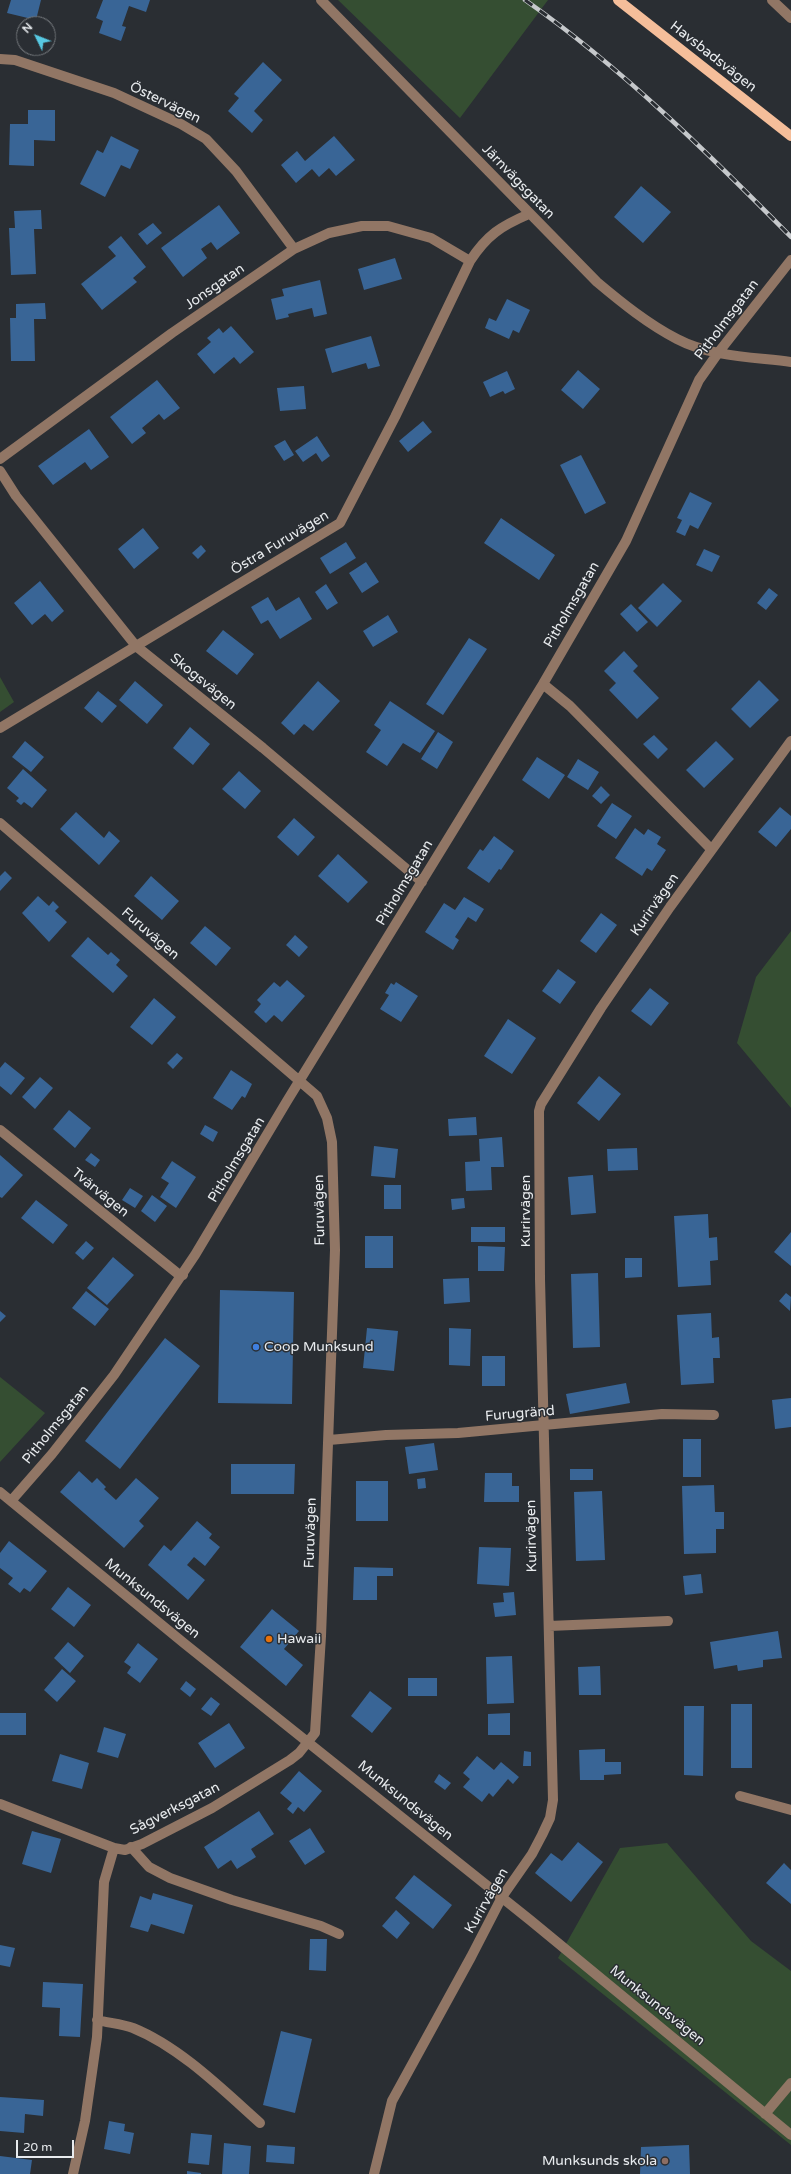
<!DOCTYPE html>
<html>
<head>
<meta charset="utf-8">
<style>
  body { margin:0 }
  #map { position:relative; width:791px; height:2174px; overflow:hidden; background:#2a2e33; font-family:"Varela Round",sans-serif }
  canvas { display:block }
  .north { position:absolute; left:16px; top:16px; width:40px; height:40px; box-sizing:border-box; background:#2a2e33; border:1px solid #767a7e; border-radius:50%; rotate:313deg; font-size:11px; font-weight:700; line-height:16px; text-align:center; color:#e8ebee }
  .north::after { content:''; display:block; margin:auto; width:14px; height:18px; background:#57c9e2; clip-path:polygon(50% 0,100% 100%,50% 72%,0 100%) }
  .scale { position:absolute; left:16px; top:2140px; width:58px; height:18px; box-sizing:border-box; border:2px solid #e8ebee; border-top:0; padding-left:5px; font-size:12px; line-height:14px; white-space:nowrap; color:#e8ebee; -webkit-text-stroke:3px #2a2e33; paint-order:stroke }
</style>
</head>
<body>
<div id="map">
<canvas width="791" height="2174"></canvas>
<div class="north">N</div>
<div class="scale">20 m</div>
</div>
<script>
const c = document.querySelector('canvas').getContext('2d');
c.lineJoin = 'round';
function paint(path, color) {
  c.fillStyle = color;
  c.fill(path, 'evenodd');
}
function strokePath(path, color, width, dash) {
  c.strokeStyle = color;
  c.lineWidth = width;
  c.lineCap = dash ? 'butt' : 'round';
  c.setLineDash(dash || []);
  c.stroke(path);
}
function drawText(font, color, halo, rows, align = 'center') {
  c.font = font + ' "Varela Round",sans-serif';
  c.lineWidth = 3;
  c.setLineDash([]);
  c.textBaseline = 'middle';
  c.strokeStyle = halo;
  c.fillStyle = color;
  for (const [text, x, y, turn = 0] of rows) {
    c.save();
    c.translate(x, y);
    c.rotate((+turn || 0) * Math.PI / 180);
    c.textAlign = isNaN(turn) ? turn : align;
    if (halo) c.strokeText(text, 0, 0);
    c.fillText(text, 0, 0);
    c.restore();
  }
}
const green = new Path2D(`
  M338,0H548L460,118Z
  M0,677L14,702L0,712Z
  M791,931V1108L737,1043L756,977Z
  M0,1377L45,1413L0,1462Z
  M667,1843L751,1941L791,1971V2145L558,1958L620,1848Z`);
const building = new Path2D(`
  M11,0H41L36,20L7,13Z
  M103,0H150L146,12L129,6L122,26L126,27L121,41L99,33L103,21L96,18Z
  M263,62L282,80L254,111L263,120L252,133L228,111L239,98L234,94Z
  M28,110H55V141L34,140V166L9,165L10,124H28Z
  M111,136L139,150L130,169L121,165L105,197L80,184L97,150L103,153Z
  M334,136L355,160L336,176L329,168L319,177L312,169L296,183L281,165L297,151L305,161Z
  M641,186L671,212L643,243L614,217Z
  M219,205L240,233L217,250L211,242L201,249L207,258L183,277L161,248Z
  M41,210L42,229H34L36,274L11,275L9,228H15L14,211Z
  M153,223L162,233L147,245L138,234Z
  M121,236L146,267L133,278L137,282L102,310L81,284L116,256L108,247Z
  M395,258L402,279L364,290L358,269Z
  M320,280L327,314L314,317L312,308L288,314L289,317L276,320L271,299L284,296L282,289Z
  M507,299L530,310L519,333L513,330L509,339L485,328L489,318L496,321Z
  M45,303L46,319H34L35,361H11L10,318H16V304Z
  M231,326L254,352L240,364L234,357L214,374L197,354L211,342L207,338L219,328L223,333Z
  M371,336L380,366L368,369L366,363L332,373L325,349Z
  M578,370L600,389L583,409L561,390Z
  M507,371L515,389L505,394L503,391L490,397L483,382Z
  M157,380L180,408L164,420L159,414L142,428L146,433L132,444L110,417Z
  M304,386L306,409L280,411L277,388Z
  M423,421L432,432L408,452L399,441Z
  M89,429L109,457L91,470L85,462L53,485L38,466Z
  M317,436L330,456L322,462L316,453L303,462L295,451Z
  M285,440L294,455L284,461L274,446Z
  M581,455L606,503L585,514L560,465Z
  M690,492L712,503L698,529L690,525L685,536L676,532L682,520L677,518Z
  M501,518L555,555L539,580L484,543Z
  M143,528L159,548L134,569L118,549Z
  M346,542L356,558L330,574L320,558Z
  M201,545L206,551L198,559L192,553Z
  M704,549L720,556L712,572L696,565Z
  M366,562L379,582L362,593L349,573Z
  M40,581L64,611L52,622L45,614L32,625L14,603Z
  M663,583L682,601L657,627L638,608Z
  M326,584L338,603L327,610L315,592Z
  M769,588L778,595L766,610L757,603Z
  M268,597L276,611L299,597L312,619L280,639L268,620L261,624L251,607Z
  M631,604L648,622L637,632L620,614Z
  M388,615L398,632L373,647L363,631Z
  M223,630L254,654L237,675L206,651Z
  M469,638L487,649L443,715L426,704Z
  M624,651L638,666L633,671L659,698L637,719L609,690L616,683L604,671Z
  M759,680L779,700L750,728L731,709Z
  M135,681L163,705L147,724L119,700Z
  M318,681L340,701L313,731L304,724L294,735L281,723Z
  M98,691L117,706L102,723L84,708Z
  M390,701L435,731L420,753L403,743L387,766L366,752L381,730L374,725Z
  M190,727L210,744L193,765L173,748Z
  M438,732L453,742L437,769L421,759Z
  M654,735L668,749L658,759L643,744Z
  M25,741L44,757L31,772L12,757Z
  M716,741L734,759L704,788L686,770Z
  M537,757L565,775L549,799L522,780Z
  M578,759L599,772L588,790L567,777Z
  M23,769L47,790L32,808L24,802L21,805L16,801L19,798L7,788Z
  M239,771L261,791L245,809L222,789Z
  M601,786L610,795L601,804L592,796Z
  M612,803L632,816L616,839L597,826Z
  M780,807L791,816V829L776,847L758,832Z
  M76,812L104,838L109,831L120,841L99,865L60,829Z
  M294,818L315,837L298,856L277,837Z
  M635,828L644,835L648,829L661,837L657,844L666,850L652,871L647,868L642,876L615,858Z
  M494,836L514,851L501,870L499,869L489,883L467,868L480,849L483,851Z
  M338,854L368,882L348,903L318,876Z
  M5,871L12,878L0,891V876Z
  M151,876L179,901L162,920L134,896Z
  M38,896L49,906L53,901L59,907L55,911L67,922L49,942L22,913Z
  M464,897L484,909L476,922L468,917L455,937L459,940L453,950L425,932L444,903L455,910Z
  M601,913L617,925L596,953L580,941Z
  M205,926L231,948L216,966L190,943Z
  M295,935L308,947L299,957L286,945Z
  M88,937L108,955L111,952L120,960L116,965L128,976L113,993L71,956Z
  M558,969L576,982L560,1004L542,991Z
  M287,980L305,996L282,1022L274,1015L266,1023L254,1012L261,1004L257,1000L274,982L280,987Z
  M396,982L418,996L401,1022L380,1009L389,995L385,993L391,983L394,985Z
  M650,988L669,1003L651,1026L631,1011Z
  M154,998L176,1017L152,1045L130,1027Z
  M508,1019L536,1038L512,1074L484,1056Z
  M177,1053L183,1058L173,1069L167,1063Z
  M5,1062L25,1078L11,1095L0,1086V1068Z
  M231,1070L252,1084L245,1098L242,1096L232,1110L213,1098Z
  M599,1076L621,1094L599,1121L577,1103Z
  M40,1077L53,1088L35,1109L22,1097Z
  M69,1110L91,1128L75,1148L53,1129Z
  M476,1117L477,1135L449,1136L448,1119Z
  M205,1125L218,1132L213,1142L200,1134Z
  M502,1137L504,1167H491L492,1190L466,1191L465,1162L480,1161L479,1139Z
  M374,1146L398,1149L395,1178L371,1176Z
  M637,1148L638,1170L608,1171L607,1149Z
  M91,1153L100,1160L95,1167L85,1160Z
  M0,1155L23,1175L2,1198L0,1197Z
  M172,1161L196,1177L176,1208L160,1197L169,1183L161,1178Z
  M593,1175L596,1213L571,1215L568,1177Z
  M384,1185H401V1209H384Z
  M130,1188L143,1196L135,1208L122,1200Z
  M152,1195L167,1206L155,1222L141,1211Z
  M464,1198L465,1208L452,1210L451,1199Z
  M36,1200L68,1225L53,1244L21,1218Z
  M708,1214L709,1238L717,1237L718,1260L710,1261L711,1285L678,1287L674,1216Z
  M471,1227H505V1242H471Z
  M791,1232V1266L774,1252Z
  M365,1236H393V1268H365Z
  M86,1241L94,1248L83,1260L75,1253Z
  M478,1246L505,1247L504,1271H478Z
  M113,1257L134,1275L107,1305L87,1288Z
  M625,1258H642V1277L625,1278Z
  M598,1273L600,1347L573,1348L571,1274Z
  M469,1278L470,1302L444,1304L443,1279Z
  M220,1290L294,1292L292,1404L218,1403Z
  M86,1291L109,1309L95,1326L72,1308Z
  M786,1293L791,1297L790,1311L779,1301Z
  M0,1311L6,1316L0,1322Z
  M711,1313L712,1338L719,1337L720,1358H713L714,1383L681,1385L677,1315Z
  M367,1328L398,1331L394,1371L363,1368Z
  M449,1328L471,1329L470,1366L449,1365Z
  M165,1338L200,1366L120,1469L85,1441Z
  M482,1356H505V1386H482Z
  M626,1383L630,1403L570,1414L566,1394Z
  M791,1398V1427L775,1429L772,1400Z
  M683,1439H701V1477H683Z
  M434,1443L438,1470L409,1474L405,1447Z
  M231,1464H295L294,1494H231Z
  M570,1469H593V1480H570Z
  M79,1471L92,1483L97,1478L106,1487L104,1489L116,1500L136,1478L159,1498L139,1521L144,1526L124,1548L60,1492Z
  M485,1473H512V1486H519V1502H484Z
  M425,1478L426,1488L418,1489L417,1479Z
  M356,1481H388V1521H356Z
  M714,1485L715,1512H724V1529H716V1553L684,1554L682,1486Z
  M602,1491L605,1560L576,1561L574,1492Z
  M197,1521L212,1534L209,1538L220,1547L205,1566L194,1557L187,1565L205,1580L188,1600L148,1565L164,1545L171,1551Z
  M9,1541L47,1571L30,1592L24,1588L20,1593L8,1584L13,1578L0,1568V1553Z
  M479,1547L511,1548L509,1586L477,1584Z
  M354,1567L393,1568V1576H377V1600H353Z
  M701,1574L703,1593L685,1595L683,1576Z
  M68,1587L91,1605L74,1627L51,1609Z
  M514,1592L516,1615L495,1617L493,1603L504,1602L503,1593Z
  M272,1609L299,1631L284,1649L303,1665L286,1686L240,1647Z
  M778,1631L782,1658L763,1660V1667L738,1671L737,1665L714,1669L710,1642Z
  M68,1642L84,1656L70,1673L54,1658Z
  M138,1643L158,1659L140,1683L127,1673L131,1667L124,1662Z
  M512,1656L514,1703L487,1704L486,1657Z
  M600,1666L601,1695H579L578,1667Z
  M62,1669L76,1681L57,1702L44,1690Z
  M408,1678H437V1696H408Z
  M186,1681L196,1689L190,1697L180,1689Z
  M370,1691L392,1708L372,1733L351,1716Z
  M211,1697L220,1704L211,1716L201,1709Z
  M731,1704H752V1768H731Z
  M684,1706H704L703,1776L684,1775Z
  M0,1713H26V1735H0Z
  M510,1713V1735H488V1714Z
  M229,1723L245,1748L215,1768L198,1743Z
  M104,1727L126,1734L118,1758L97,1752Z
  M605,1749V1762H621V1774L604,1775V1780H580L579,1750Z
  M524,1751L531,1752V1766H523Z
  M60,1754L89,1763L82,1789L52,1781Z
  M477,1756L494,1770L501,1762L519,1777L513,1784L508,1779L493,1797L489,1793L482,1802L463,1787L470,1779L463,1773Z
  M299,1771L322,1791L304,1812L298,1807L293,1814L287,1809L292,1803L280,1793Z
  M439,1774L451,1783L445,1790L434,1782Z
  M259,1811L274,1834L251,1849L256,1857L237,1869L231,1860L218,1869L204,1847Z
  M310,1828L325,1852L305,1865L289,1841Z
  M32,1831L61,1839L51,1873L22,1864Z
  M578,1842L603,1862L571,1902L535,1873L551,1853L562,1861Z
  M784,1863L791,1870V1904L766,1883Z
  M414,1875L452,1905L433,1929L395,1898Z
  M153,1893L193,1905L184,1934L151,1924L148,1932L130,1927L140,1896L151,1900Z
  M396,1910L410,1923L397,1939L382,1926Z
  M310,1939H327L326,1971L309,1970Z
  M0,1945L15,1948L10,1967L0,1965Z
  M43,1982L83,1984L80,2037L59,2036L60,2008L42,2007Z
  M281,2031L312,2039L295,2113L263,2105Z
  M0,2097L44,2100L43,2116L25,2114L24,2133L0,2131Z
  M109,2121L125,2124L124,2131L134,2133L130,2154L104,2149Z
  M191,2133L212,2135L209,2165L188,2163Z
  M224,2143L251,2146L249,2174H222Z
  M267,2145L295,2147L294,2164L266,2162Z
  M689,2145L690,2174H640L641,2147Z
  M0,2156L32,2160L30,2174H0Z
  M187,2171L201,2173V2174H187Z`);
const minor = new Path2D(`
  M321,0L597,282C622,303 648,324 677,339C711,357 754,357 791,362
  M772,0L791,18
  M0,59L15,60L114,93L181,124L206,139L236,171L294,249
  M0,459L172,333L294,249L329,233L362,226H388L431,238L470,261
  M0,471L16,496L136,646L263,748L422,882
  M543,684L570,706L711,849
  M0,728L340,523L395,417L470,261C487,235 501,226 529,214
  M0,823L317,1096L327,1118L332,1142L335,1250L321,1636L315,1733L299,1753L290,1760L212,1808L142,1844L125,1850L114,1848L104,1882L97,2037L85,2121L73,2174
  M0,1130L177,1273L183,1275
  M329,1440L386,1435L458,1433L662,1414L714,1415
  M0,1492L185,1644L530,1920L791,2135
  M11,1501L52,1454L114,1375L195,1255L287,1101L543,684L626,541L699,380L718,353L791,260
  M549,1626L668,1621
  M740,1796L791,1810
  M0,1804L114,1848
  M131,1847L149,1867L170,1878L232,1900L321,1926L339,1934
  M97,2020C109,2023 122,2024 133,2028C180,2047 223,2090 260,2123
  M765,2114L791,2083
  M374,2174L392,2101L471,1957L502,1897L532,1854L542,1835L550,1818L553,1800L540,1279L539,1111L541,1104L601,1008L670,907L791,741`);
const major = new Path2D(`
  M618,0L791,136`);
const rail = new Path2D(`
  M525,0C622,68 708,153 791,237`);
const markers = [
  [256,1347,4,"#3f7fe0"],
  [269,1639,4,"#e8710a"],
  [665,2161,4,"#8d6e63"]
];
const streetNames = [
  ["Havsbadsvägen",713,57,38],
  ["Östervägen",165,103,26],
  ["Järnvägsgatan",518,182,46],
  ["Jonsgatan",215,287,-35],
  ["Pitholmsgatan",727,320,-53],
  ["Östra Furuvägen",280,543,-31],
  ["Pitholmsgatan",572,605,-60],
  ["Skogsvägen",203,682,39],
  ["Pitholmsgatan",405,883,-59],
  ["Kurirvägen",655,905,-55],
  ["Furuvägen",150,934,41],
  ["Pitholmsgatan",237,1160,-59],
  ["Tvärvägen",100,1193,39],
  ["Furuvägen",320,1210,-91],
  ["Kurirvägen",526,1211,-90],
  ["Furugränd",520,1414,-5],
  ["Pitholmsgatan",56,1425,-51],
  ["Furuvägen",311,1533,-88],
  ["Kurirvägen",532,1536,-91],
  ["Munksundsvägen",152,1599,39],
  ["Munksundsvägen",405,1801,39],
  ["Sågverksgatan",175,1809,-27],
  ["Kurirvägen",487,1901,-60],
  ["Munksundsvägen",657,2006,39]
];
const poiNames = [
  ["Coop Munksund",264,1347],
  ["Hawaii",277,1639],
  ["Munksunds skola",657,2161,"right"]
];
paint(green, '#354e32');
paint(building, '#396596');
strokePath(minor, '#917665', 10);
strokePath(major, '#f5be9a', 10);
strokePath(rail, '#c5c8cb', 4.5);
strokePath(rail, '#2a2e33', 3, [9]);
for (const [x, y, r, color] of markers) {
  const dot = new Path2D();
  dot.arc(x, y, r, 0, 2 * Math.PI);
  c.fillStyle = color;
  c.fill(dot);
  strokePath(dot, '#2a2e33', 1.5);
}
drawText('14px', '#e8ebee', '#2a2e33', streetNames);
drawText('14px', '#e8ebee', '#2a2e33', poiNames, 'left');
</script>
</body>
</html>
